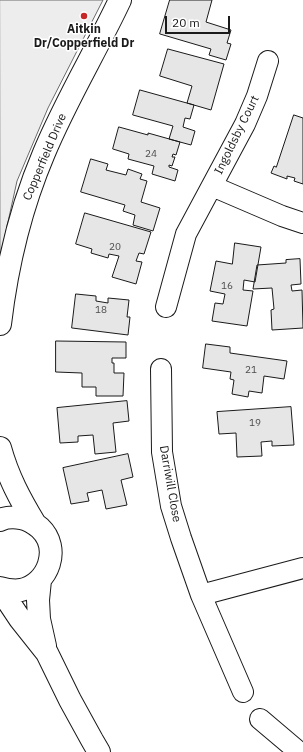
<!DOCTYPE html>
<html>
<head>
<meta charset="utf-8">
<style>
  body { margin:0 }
  #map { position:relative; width:303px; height:752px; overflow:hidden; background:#fff; font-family:"IBM Plex Sans",sans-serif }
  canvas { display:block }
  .scale { position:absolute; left:165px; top:16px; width:65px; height:18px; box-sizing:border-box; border:2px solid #1a1a1a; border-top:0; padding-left:5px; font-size:12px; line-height:14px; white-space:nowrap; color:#1a1a1a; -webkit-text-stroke:3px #fff; paint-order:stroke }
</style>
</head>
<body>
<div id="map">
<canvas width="303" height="752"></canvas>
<div class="scale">20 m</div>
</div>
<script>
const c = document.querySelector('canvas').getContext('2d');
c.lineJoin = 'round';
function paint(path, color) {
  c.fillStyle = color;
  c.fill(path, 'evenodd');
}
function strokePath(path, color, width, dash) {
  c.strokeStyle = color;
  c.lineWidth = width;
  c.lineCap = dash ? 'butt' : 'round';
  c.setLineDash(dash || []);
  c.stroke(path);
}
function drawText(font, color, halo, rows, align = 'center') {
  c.font = font + ' "IBM Plex Sans",sans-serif';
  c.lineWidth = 3;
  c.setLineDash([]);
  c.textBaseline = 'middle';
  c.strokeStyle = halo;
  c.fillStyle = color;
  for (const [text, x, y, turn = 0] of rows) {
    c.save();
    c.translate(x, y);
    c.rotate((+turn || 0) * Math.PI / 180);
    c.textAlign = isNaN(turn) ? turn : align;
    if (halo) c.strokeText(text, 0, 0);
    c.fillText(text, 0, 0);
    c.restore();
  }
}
const green = new Path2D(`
  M0,0H103L48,108L17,181L0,258Z`);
const building = new Path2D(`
  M170,0H212L206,22L231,30L227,43L231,44L226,60L209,55L211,49L160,34Z
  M168,49L224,64L211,110L187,103L192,86L160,76Z
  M140,90L194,105L190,119L185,118L183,127L195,131L191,145L169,139L173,126L133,115Z
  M294,115L303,118V184L294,181L295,178L287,176V179L271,173L274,166L276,167Z
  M119,127L148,135V133L180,142L176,155L173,154L172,157H175L172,166L169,165V167L178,170L175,181L152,174L154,166L128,159L129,154L113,149Z
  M91,159L108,164L106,170L126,175L128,169L142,174L140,179L147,181L141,202L160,208L153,231L133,225L135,215L123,211L125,205L81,192Z
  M85,213L151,232L144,254L139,253L136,261L142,262L136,284L112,277L119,256L109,254L108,258L91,253L92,249L76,244Z
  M235,243L261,247L255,282L244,280L243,290L253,291L247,326L212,321L215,303L223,304L225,294L210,291L216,261L232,264Z
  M300,259L301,284L291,285L292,291L302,290L303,328L272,330L271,310L274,309L272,288L253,289L257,265L286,263V260Z
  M76,294L96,296V301L108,303V298L129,300L127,317H130L128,335L72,328Z
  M56,341L126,342V358H112V363H114V373H124L123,396H96V387H82V373L56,372Z
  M206,344L230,347V353L287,361L284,379L264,376L262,393L249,391L248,397L232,394L234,380L230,379L231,372L203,368Z
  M127,401L129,421L113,423L116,452L95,454L93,435L78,436V442L60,443L57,408Z
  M291,407L294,445L272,446V441L261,442L262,456L237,457L236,433L219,434L217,412Z
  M128,454L133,477L121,480L127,505L106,509L102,490L87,493L89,501L71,504L63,468Z`);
const minor = new Path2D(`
  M212,186L282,216L303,223
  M166,307L186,234L245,124L257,96L268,61
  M161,369L162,452L171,506L181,538L201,595L243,692
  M201,595L303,568
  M260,719L299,752`);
const tertiary = new Path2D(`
  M0,324C7,265 21,207 44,153C66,100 96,51 120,0
  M0,448C8,477 20,499 35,524
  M0,520C6,517 14,517 21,518C28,519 34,523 40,528C61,548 49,584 21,590C14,591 7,590 0,588
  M40,580L38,600L39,619L45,646
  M0,589L20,619L47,653L70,700L92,740L99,752`);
const markers = [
  [84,16,4,"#c62828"]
];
const numberNames = [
  ["24",151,154],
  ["20",115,247],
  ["16",227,286],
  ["18",101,310],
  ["21",251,370],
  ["19",255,423]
];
const poiNames = [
  ["Aitkin",84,30],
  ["Dr/Copperfield Dr",84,44]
];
const streetNames = [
  ["Ingoldsby Court",237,135,-64],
  ["Copperfield Drive",45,157,-67],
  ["Darriwill Close",170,484,80]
];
paint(green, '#ededed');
strokePath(green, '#6a6a6a', 1);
paint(building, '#e6e6e6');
strokePath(building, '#1a1a1a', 1);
strokePath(minor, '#1a1a1a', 22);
strokePath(tertiary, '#1a1a1a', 24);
strokePath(minor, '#fff', 20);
strokePath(tertiary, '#fff', 22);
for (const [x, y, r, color] of markers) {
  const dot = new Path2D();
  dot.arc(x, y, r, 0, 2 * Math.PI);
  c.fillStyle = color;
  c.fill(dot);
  strokePath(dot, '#fff', 1.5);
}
drawText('10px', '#4d4d4d', null, numberNames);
drawText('bold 12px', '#1a1a1a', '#fff', poiNames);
drawText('12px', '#1a1a1a', '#fff', streetNames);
</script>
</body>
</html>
